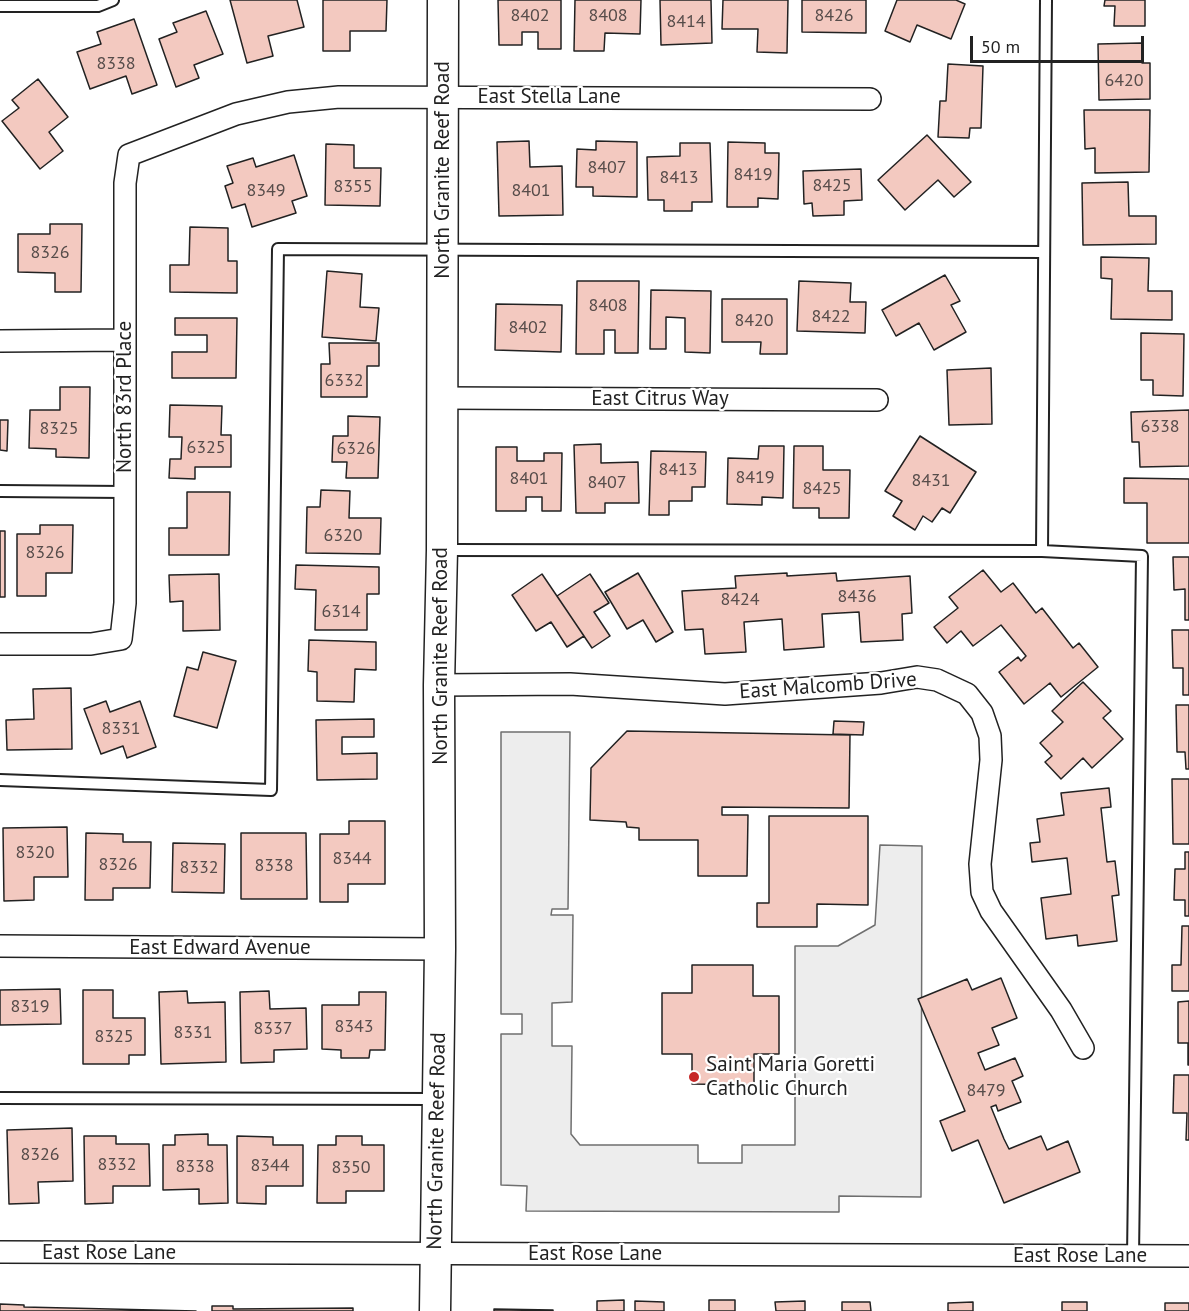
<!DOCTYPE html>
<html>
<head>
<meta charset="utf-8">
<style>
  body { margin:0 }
  #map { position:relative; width:1189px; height:1311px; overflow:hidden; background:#fff; font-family:"PT Sans",sans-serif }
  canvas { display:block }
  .scale { position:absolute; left:970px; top:36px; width:174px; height:27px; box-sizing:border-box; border:3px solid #222; border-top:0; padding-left:8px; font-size:18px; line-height:21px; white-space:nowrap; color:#222; -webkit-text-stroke:4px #fff; paint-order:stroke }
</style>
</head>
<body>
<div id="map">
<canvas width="1189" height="1311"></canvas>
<div class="scale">50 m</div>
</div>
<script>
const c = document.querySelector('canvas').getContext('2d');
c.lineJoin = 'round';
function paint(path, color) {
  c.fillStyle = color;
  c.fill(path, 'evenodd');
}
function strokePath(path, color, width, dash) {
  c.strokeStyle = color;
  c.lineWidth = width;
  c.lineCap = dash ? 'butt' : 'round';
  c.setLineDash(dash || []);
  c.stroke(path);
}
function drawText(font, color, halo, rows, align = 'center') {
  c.font = font + ' "PT Sans",sans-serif';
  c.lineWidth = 4.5;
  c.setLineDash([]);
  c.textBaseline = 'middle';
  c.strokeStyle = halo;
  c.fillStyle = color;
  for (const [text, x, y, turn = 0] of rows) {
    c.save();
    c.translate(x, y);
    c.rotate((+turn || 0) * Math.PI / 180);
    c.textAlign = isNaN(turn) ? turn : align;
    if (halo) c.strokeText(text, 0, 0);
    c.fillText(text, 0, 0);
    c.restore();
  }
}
const parking = new Path2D(`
  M501,732H570L568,909H552L551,915H573L572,1002L552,1003V1046H572L571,1134L580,1145H698V1163H742V1145H795V946H838L875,925L880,845L922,846L921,1197L839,1196V1212L526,1211L527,1186L501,1185V1034H522V1014H501Z`);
const building = new Path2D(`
  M230,0H297L304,27L268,36L273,56L247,63Z
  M323,0H387L386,31H350V51H323Z
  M498,0H561V49H538V32H522V45H499Z
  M575,0H641L640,34L605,33L604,51H574Z
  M660,0H711L712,43L661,45Z
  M723,0H788L787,53L757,52L758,29H722Z
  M802,0H866V33L802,32Z
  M897,0H956L965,4L951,39L917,25L910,42L885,31Z
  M1105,0H1145V26H1114L1115,6H1104Z
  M206,11L223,54L194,65L199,78L176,87L159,39L177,32L173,23Z
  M134,19L157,85L132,94L126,76L90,89L77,52L101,44L97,32Z
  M1142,43V63H1150V99L1099,100L1098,44Z
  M948,64L983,66L981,128H970L969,138L938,137L940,101H946Z
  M38,79L68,117L49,132L63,151L40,169L2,121L19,108L12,100Z
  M1084,110H1150L1149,172L1095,173V148L1085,149Z
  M927,135L971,182L954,197L938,180L905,210L878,180Z
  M529,141L530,167L562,166L563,215L499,216L497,142Z
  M596,141L637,142V197L593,196V187H576L577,149L596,150Z
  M728,142L765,143V153H779L778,199L758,198V207H727Z
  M680,143H710L712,202H692V211H664V200H648L647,157L680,156Z
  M326,144L354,145V168H381L380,206L325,205Z
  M294,155L307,196L292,201L296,213L252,227L245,204L232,208L225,186L233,183L227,166L253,158L256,167Z
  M861,169L862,200L844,201V215L813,216L812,203L804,204L803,171Z
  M1128,182L1129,216H1156V244L1083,245L1082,183Z
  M50,224H82L81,292H55V273L18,272V234H50Z
  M190,227L228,228V261H237V293L170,292V265H189Z
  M1101,257L1149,258L1148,291H1172V320L1111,319L1112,279L1101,278Z
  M327,271L362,274L360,307L379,308L376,341L322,337Z
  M945,275L960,301L951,305L966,332L934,350L919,323L896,336L882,310Z
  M577,281H639L638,353H615V330H604V354H576Z
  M799,281L851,283L850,302H866L865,333L797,331Z
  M651,290L711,291L710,353L685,352V318L666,317V349H650Z
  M722,299H787V354H760L761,342H722Z
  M496,304L562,305L561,352L495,350Z
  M175,318H237L236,378H172V352H207V335H175Z
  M1141,333L1184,334L1183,396L1153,395V380H1141Z
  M329,343H379V366H367V397H321V364H330Z
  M991,368L992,424L949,425L947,370Z
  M60,387H90L89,458L56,457V449L29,448L30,410H60Z
  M170,405L222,406L221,435H231V467H195V479L169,478L170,459H181L182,437H169Z
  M1189,410V466L1140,467L1139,442H1132L1131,412Z
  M348,416L380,417L378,478H346L347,462H332L333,436H348Z
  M0,420H8L7,451L0,450Z
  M920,436L976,472L950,513L942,508L932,522L923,516L915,530L893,516L902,501L885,491Z
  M601,444V463L638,462L639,503H605V513H576L574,445Z
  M759,446H784L783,498L762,497V505L727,504L728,458L758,459Z
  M794,446H823V470H850L849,518H819V508H793Z
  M496,447H517V461H544V453H562L561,511H542V497H526V511H496Z
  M651,451L706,452L705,487H692V501H669V515H649Z
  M1124,478L1189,479V543H1147V503H1124Z
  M321,490L350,491L349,518H381L380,554L306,553L307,507H320Z
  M187,492H230L229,555H169V528H187Z
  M40,525H73L72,573H46V596H17V534H40Z
  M0,531H5V597H0Z
  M1173,557H1189V620H1185V589L1174,590Z
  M296,565L379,567V594H367V630H315L316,590L295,589Z
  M983,570L1001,592L1013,583L1036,613L1042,608L1073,648L1079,643L1098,667L1061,697L1050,683L1024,704L999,672L1018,657L1021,661L1026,656L1001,625L973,646L961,631L947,643L934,627L958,608L949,597Z
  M638,573L673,632L656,642L643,620L627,629L605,592Z
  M787,573V576L836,573L837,581L910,576L912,613L902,614L903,640L861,642L859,612L822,614L824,647L784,650L782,619L744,622L746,652L705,654L703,629L685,630L682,591L736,588L735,576Z
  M219,574L220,630L183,631V601L170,602L169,575Z
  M542,574L584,636L567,647L551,622L536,631L512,595Z
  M590,574L609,603L594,612L610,636L592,648L557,596Z
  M1172,630H1189V695H1183V668H1173Z
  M309,640L376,642V670L355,669L354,702L317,701V672L308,671Z
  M203,652L236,661L217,728L174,716L187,667L198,670Z
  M1083,682L1111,711L1103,718L1123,739L1092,768L1083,758L1061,779L1045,762L1052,756L1040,743L1063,722L1052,711Z
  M71,688L72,749L7,750L6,720L34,719L33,689Z
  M106,701L110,712L140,701L156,747L127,758L123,746L101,754L84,709Z
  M1176,705H1189V769H1186L1185,752H1177Z
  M374,719V737H342V754L377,753V779L317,780L316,720Z
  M834,721L864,722L863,735L833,734Z
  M627,731L850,735L849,808L722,807V815H748L747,876H698V840H639V828L627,827L626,822L590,820L591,768Z
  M1172,779H1189V844H1173Z
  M1109,788L1111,807L1101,808L1107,862L1115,861L1119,895L1112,896L1117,941L1078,946L1077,935L1046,939L1041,898L1071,894L1067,858L1032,862L1030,843L1040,842L1037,819L1064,815L1061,793Z
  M769,816H868V905L817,904V927H757V903H769Z
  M349,821H385V884H348V902H320V834H349Z
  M67,827L68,877H34V900L4,901L3,828Z
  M86,833L123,834V842H151L150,888H113V900H85Z
  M241,833H306L307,899H241Z
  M173,843L225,844L224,893L172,892Z
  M1185,852H1189V916H1185V900H1174L1175,869H1185Z
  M1182,926H1189V991H1172V965H1181Z
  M692,965H753V996H779V1054H754V1085L692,1084V1054H662V993H692Z
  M1001,978L1017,1018L992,1028L999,1045L978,1053L985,1070L1015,1058L1023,1076L1012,1081L1021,1102L998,1111L996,1105L991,1107L1004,1139L1009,1149L1041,1136L1047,1150L1068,1141L1080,1172L1004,1203L978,1140L952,1151L940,1121L965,1111L918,999L967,979L972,990Z
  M60,989L61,1024L0,1025V990Z
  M83,990H113V1018H145V1055H129V1064H83Z
  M187,991L188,1003L225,1002L226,1062L161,1064L159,992Z
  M269,991L270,1009L306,1008L307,1049L274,1050V1062L241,1063L240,992Z
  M359,992H386L385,1050H370L369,1058H341V1050L322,1049V1005H359Z
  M1189,1001V1065H1188V1043H1178V1002Z
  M1174,1075H1189V1140H1186L1187,1113H1173Z
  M72,1128L73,1181L38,1182L39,1203L9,1204L7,1130Z
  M208,1134V1145H227L228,1203L199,1204V1189L163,1190V1145H175V1135Z
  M84,1136H116V1144H149L150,1186H113V1203L85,1204Z
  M237,1136L273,1137V1145H303V1186H266V1204L237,1203Z
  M336,1136H362V1145H384V1191H346V1203H317L318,1145H336Z
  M624,1300V1311H597V1301Z
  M709,1300H735V1311H709Z
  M635,1301L664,1302V1311H635Z
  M805,1301V1311H776L775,1302Z
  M842,1302H870L871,1311H842Z
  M973,1302V1311H948V1303Z
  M1062,1302H1087V1311H1062Z
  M1165,1303H1189V1311H1165Z
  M0,1304L24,1305V1307L196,1311H0Z
  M212,1306H233V1309L353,1308V1311H212Z
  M494,1309L553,1310V1311H494Z`);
const lane = new Path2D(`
  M0,6H98L113,0
  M0,491L125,492
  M445,550L1042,551L1142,556L1133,1256
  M1042,551L1046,0
  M0,780L271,790L278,249L1044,252
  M0,1098L435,1099`);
const street = new Path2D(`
  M0,341L125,340
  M442,398L877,400
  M0,644H91L121,639L125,603V183L129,155L236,114L288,102L339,97L870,99
  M439,685L570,684L725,694L881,683L917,677L937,680L967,694L982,713L990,736L991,760L980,864L982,892L991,911L1061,1010L1083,1048
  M0,946L440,949
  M0,1252L1189,1256`);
const secondary = new Path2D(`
  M435,1311L440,949L439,685L442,550L443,0`);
const markers = [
  [694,1077,6,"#c62828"]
];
const numberNames = [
  ["8402",530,16],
  ["8408",608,16],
  ["8426",834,16],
  ["8414",686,22],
  ["8338",116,64],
  ["6420",1124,81],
  ["8407",607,168],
  ["8419",753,175],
  ["8413",679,178],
  ["8425",832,186],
  ["8355",353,187],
  ["8349",266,191],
  ["8401",531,191],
  ["8326",50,253],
  ["8408",608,306],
  ["8422",831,317],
  ["8420",754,321],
  ["8402",528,328],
  ["6332",344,381],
  ["6338",1160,427],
  ["8325",59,429],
  ["6325",206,448],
  ["6326",356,449],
  ["8413",678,470],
  ["8419",755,478],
  ["8401",529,479],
  ["8431",931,481],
  ["8407",607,483],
  ["8425",822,489],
  ["6320",343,536],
  ["8326",45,553],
  ["8436",857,597],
  ["8424",740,600],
  ["6314",341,612],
  ["8331",121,729],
  ["8320",35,853],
  ["8344",352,859],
  ["8326",118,865],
  ["8338",274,866],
  ["8332",199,868],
  ["8319",30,1007],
  ["8343",354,1027],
  ["8337",273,1029],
  ["8331",193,1033],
  ["8325",114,1037],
  ["8479",986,1091],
  ["8326",40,1155],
  ["8332",117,1165],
  ["8344",270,1166],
  ["8338",195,1167],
  ["8350",351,1168]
];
const streetNames = [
  ["East Stella Lane",549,97],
  ["North Granite Reef Road",443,170,-90],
  ["North 83rd Place",125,397,-90],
  ["East Citrus Way",660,399],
  ["North Granite Reef Road",441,656,-90],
  ["East Malcomb Drive",828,686,-4],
  ["East Edward Avenue",220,948],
  ["North Granite Reef Road",437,1141,-89],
  ["East Rose Lane",109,1253],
  ["East Rose Lane",595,1254],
  ["East Rose Lane",1080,1256]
];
const poiNames = [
  ["Saint Maria Goretti",706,1065],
  ["Catholic Church",706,1089]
];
paint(parking, '#ededed');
strokePath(parking, '#6f6f6f', 1.5);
paint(building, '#f3c9c0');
strokePath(building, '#222', 1.5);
strokePath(lane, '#222', 14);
strokePath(street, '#222', 24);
strokePath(secondary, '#222', 33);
strokePath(lane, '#fff', 10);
strokePath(street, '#fff', 21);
strokePath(secondary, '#fff', 30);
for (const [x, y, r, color] of markers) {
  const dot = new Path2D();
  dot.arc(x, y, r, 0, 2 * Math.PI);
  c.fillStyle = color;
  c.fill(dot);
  strokePath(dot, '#fff', 2);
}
drawText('18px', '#564c4a', null, numberNames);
drawText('21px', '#222', '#fff', streetNames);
drawText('21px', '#222', '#fff', poiNames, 'left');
</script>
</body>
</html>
